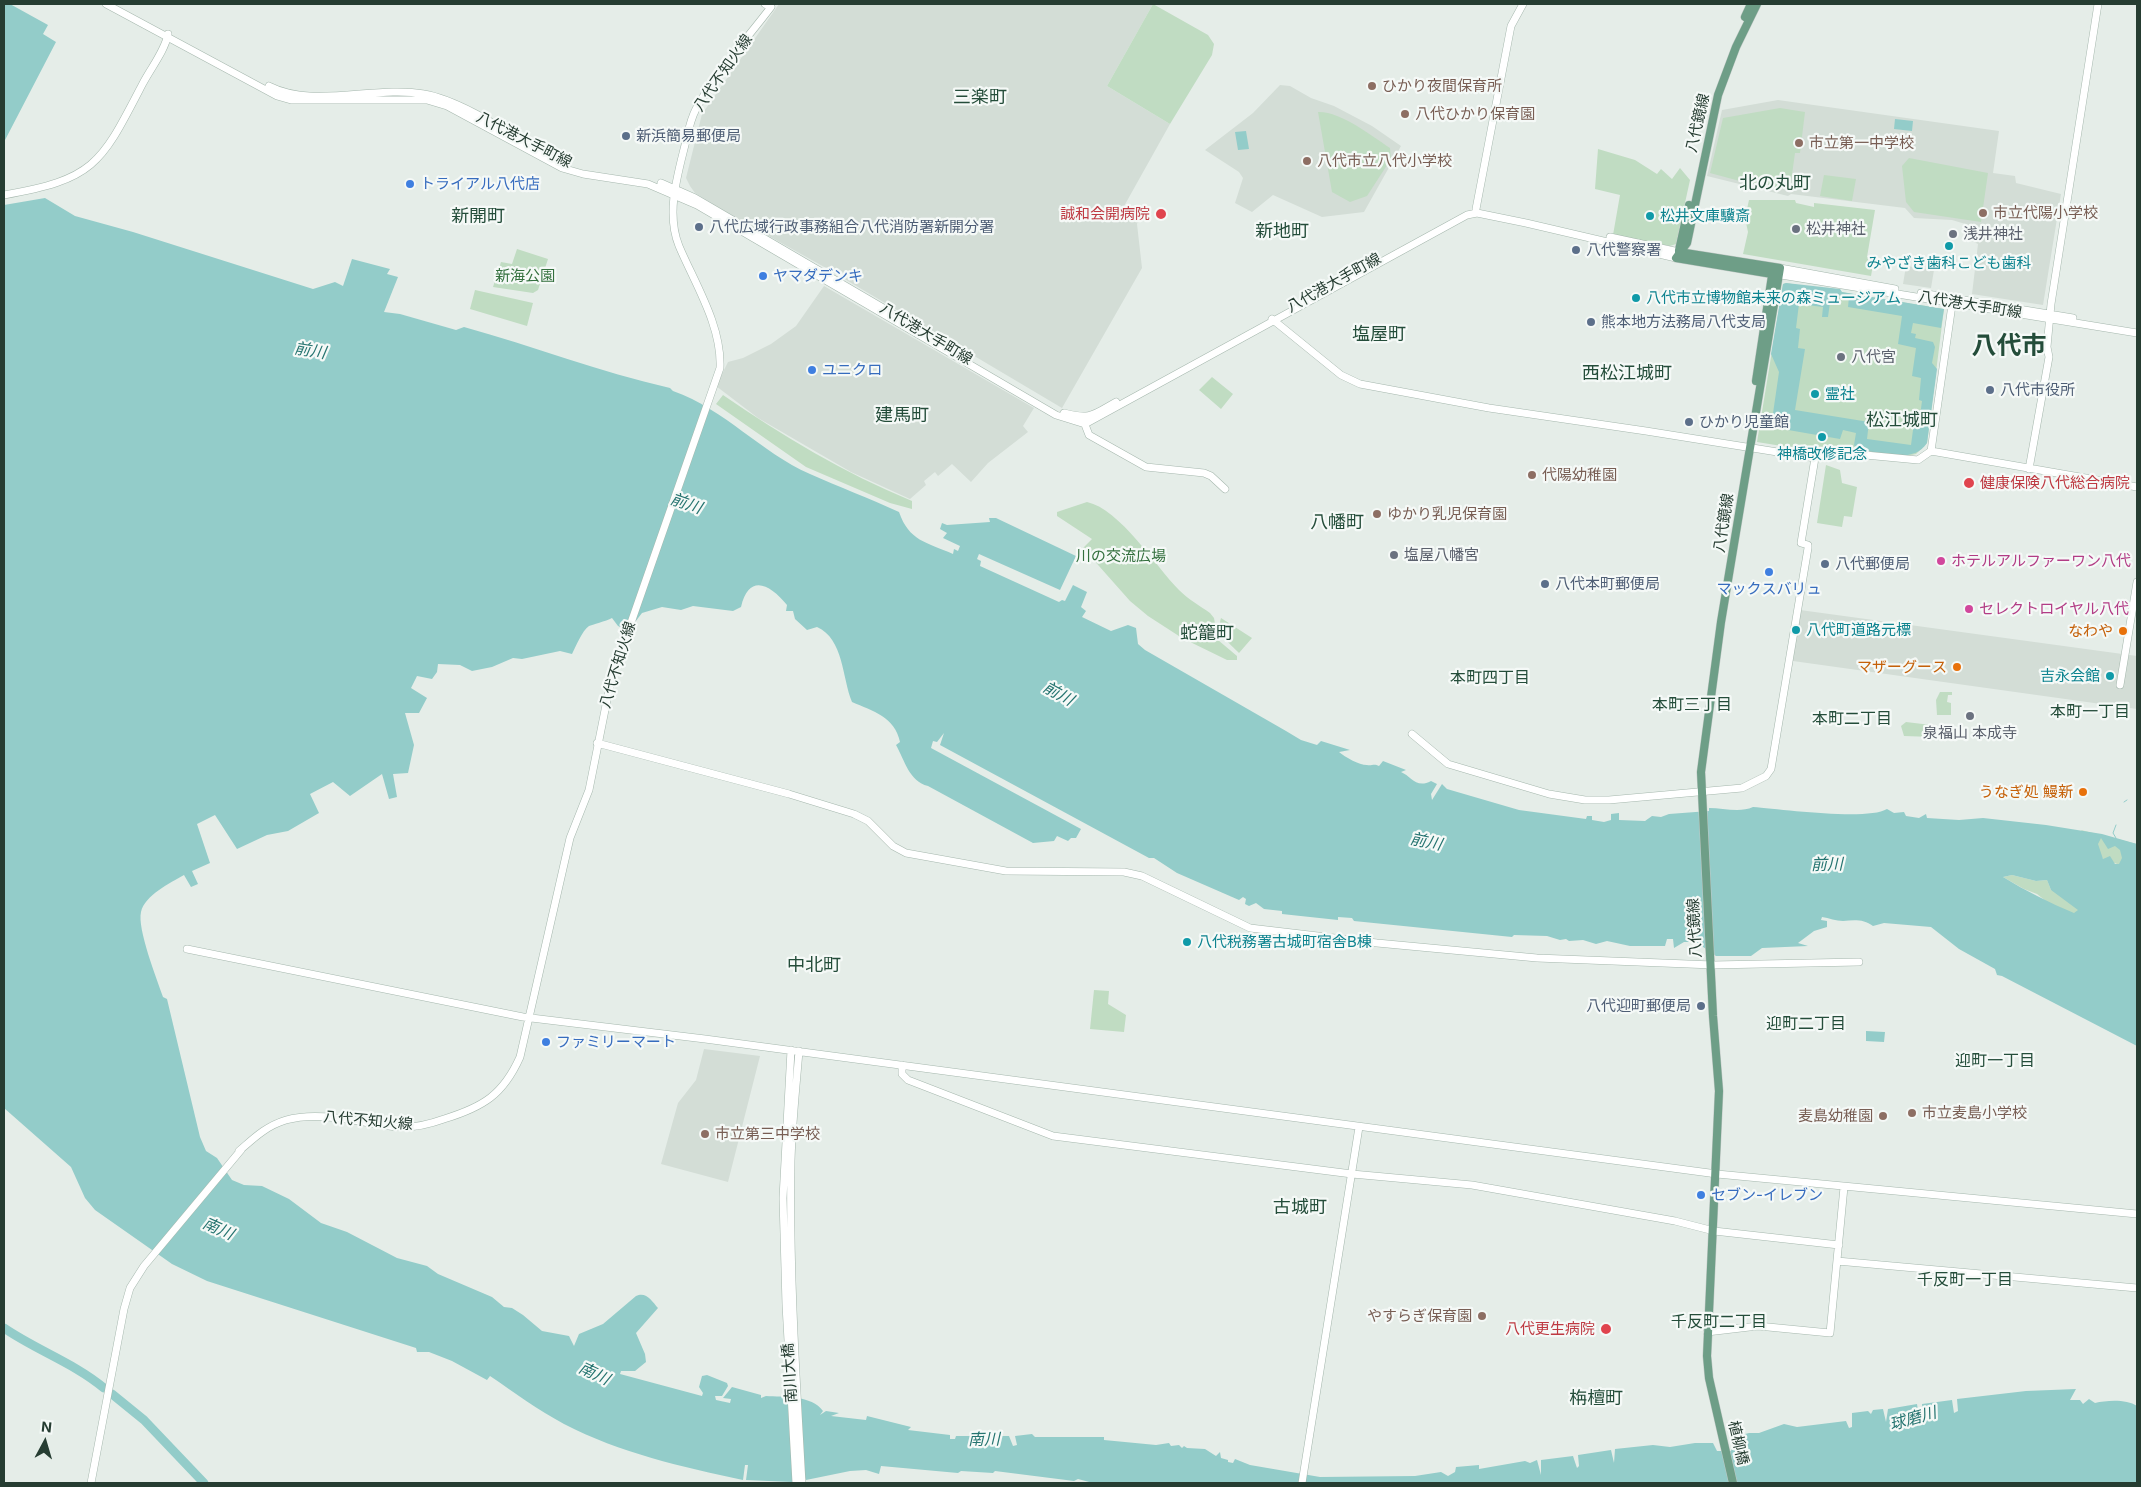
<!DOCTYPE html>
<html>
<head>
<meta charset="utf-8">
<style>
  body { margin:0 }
  #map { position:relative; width:2141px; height:1487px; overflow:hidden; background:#e5ede8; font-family:Inter,sans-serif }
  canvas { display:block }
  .frame { position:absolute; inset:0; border:5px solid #263d32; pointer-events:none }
  .north { position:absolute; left:20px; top:1417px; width:50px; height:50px; -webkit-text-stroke:4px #f5f9f7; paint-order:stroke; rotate:6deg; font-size:14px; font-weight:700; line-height:20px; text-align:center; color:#263d32 }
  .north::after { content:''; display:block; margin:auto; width:18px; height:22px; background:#263d32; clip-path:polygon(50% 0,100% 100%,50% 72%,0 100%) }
</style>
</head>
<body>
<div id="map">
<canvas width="2141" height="1487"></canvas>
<div class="frame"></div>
<div class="north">N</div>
</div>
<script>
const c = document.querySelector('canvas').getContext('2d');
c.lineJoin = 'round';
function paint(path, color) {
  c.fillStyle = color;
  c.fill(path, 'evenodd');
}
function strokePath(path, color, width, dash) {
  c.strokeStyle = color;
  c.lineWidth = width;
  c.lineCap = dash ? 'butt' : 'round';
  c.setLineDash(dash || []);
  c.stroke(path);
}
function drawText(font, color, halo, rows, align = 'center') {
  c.font = font + ' Inter,"Noto Sans JP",sans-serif';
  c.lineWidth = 4.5;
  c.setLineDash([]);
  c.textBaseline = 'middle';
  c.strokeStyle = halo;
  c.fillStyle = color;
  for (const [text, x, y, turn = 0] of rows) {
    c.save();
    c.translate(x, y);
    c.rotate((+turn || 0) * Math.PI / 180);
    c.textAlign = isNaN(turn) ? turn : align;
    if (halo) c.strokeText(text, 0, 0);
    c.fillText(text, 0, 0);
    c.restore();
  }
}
const built = new Path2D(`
  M779,4H1153L1107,86L1170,124L1123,208L1139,218L1137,224L1142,268L1062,408L826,268L724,211L695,193L690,186L686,178L702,114Z
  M1280,85L1290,86L1311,98L1334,106L1372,126L1401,146L1364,212L1322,217L1273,195L1252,212L1235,203L1243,178L1239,172L1205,150L1253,113Z
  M1778,100L1999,131L1993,173L2015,176L2016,183L2061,194L2043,305L1972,294L1978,244L1970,240L1972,226L1952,220L1914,218L1905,208L1791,194L1788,196L1707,176L1722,110Z
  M1906,266L1934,270L1931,288L1903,284Z
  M824,286L1034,408L1023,426L1028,432L988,463L971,482L952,464L938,476L935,472L924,481L926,485L910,499L851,472L758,418L716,386L728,362L743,358L771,344L796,326Z
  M1800,610L2137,656V709L1793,661Z
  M704,1049L760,1056L728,1182L661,1164L678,1103L696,1080Z`);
const green = new Path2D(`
  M1153,4L1208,35L1214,44L1212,55L1170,124L1107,86Z
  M1780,108L1805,112L1800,153H1795L1790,189L1762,187L1710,173L1723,118Z
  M1318,112C1340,111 1372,136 1390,148L1391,159L1367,196L1350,202L1332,192Z
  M1598,149L1635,160L1657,174L1661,169L1672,179L1680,168L1690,180L1676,244L1670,246L1613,235L1620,195L1595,189Z
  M1909,158L1988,173L1981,222L1914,212L1906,202L1902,166Z
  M1824,175L1856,179L1852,201L1820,196Z
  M1749,200H1795L1796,203L1814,207V203L1875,210L1867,257L1874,259L1871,276L1743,254L1748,232L1745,218Z
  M517,249L548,259L538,290L533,293L493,287L501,262L512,264Z
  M1786,283L1944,309L1927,443L1916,454L1907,456L1832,446L1819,452L1757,442L1783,284Z
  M475,290L533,303L527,326L470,309Z
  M1212,377L1233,394L1221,409L1199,390Z
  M723,395C783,436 844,473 912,501V509L890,503L806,467L716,404Z
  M1826,465L1840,470L1842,483L1857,487L1852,517L1844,516L1842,527L1817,523Z
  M1087,502C1120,509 1156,567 1179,590C1188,599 1200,606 1210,613L1214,618L1218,640L1237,656V660H1227L1182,638L1148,616L1130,601L1083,548L1092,539L1057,516V512Z
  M1221,618L1252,638L1239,653C1229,643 1216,633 1221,618Z
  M1940,692H1952V695H1948L1947,702L1951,703V715H1937L1936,700Z
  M1906,722L1931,725L1934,730L1933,737L1904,736L1901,726Z
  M2081,830L2137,844V871L2103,859Z
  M2012,875L2036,881L2047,880L2051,890L2137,906L2122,962L2037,894L2024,889L2003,877Z
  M1094,990L1109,991L1108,1004L1126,1015L1124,1032L1090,1029Z`);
const water = new Path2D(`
  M4,4H10L48,25L43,34L56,42L4,142Z
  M1895,119L1913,121L1912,131L1894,129Z
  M1246,131L1249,149L1238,150L1235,132Z
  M45,198L75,216L133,232L313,289L335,282L343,286L352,259L390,269L387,274L398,277L384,312L400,314L456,330L464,327C533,346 600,372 670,388L673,391C726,410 760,452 810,474C839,487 869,498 899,512C909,541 926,542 953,554L954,549L958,551L960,546L943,538L947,533L940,529L942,523L947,525L990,522L989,518H996L1076,556L1060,590L979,554L977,559L981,561L980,566L1059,602L1062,600L1065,601L1073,585L1087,592L1081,607L1086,611L1082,617L1111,631L1128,625L1136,628L1138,644L1145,650L1286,731L1301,740L1317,745L1321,741L1350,750L1339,752C1345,757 1359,765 1367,765C1372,766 1374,763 1379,766L1383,761L1406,770L1401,772C1411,776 1416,789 1431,781L1437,784L1431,794L1432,800L1442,784L1447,789L1519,810L1586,819L1587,816H1592V820L1604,822L1611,820V814L1619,813V820L1645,821L1652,816L1661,817L1669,814L1709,811V808C1723,808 1740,813 1753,807C1781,809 1867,821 1887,809L1894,813L1904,812L1906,816L1919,818L1926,814L1927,818L1959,820L1983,818L2046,825L2102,834L2137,844V1046L2002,976L1997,975L1995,969L1959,949L1931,927L1884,923L1873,926C1864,919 1854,920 1843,921C1836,921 1829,918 1822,917L1821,920L1827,921V927L1814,931L1798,943L1808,946L1762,948L1751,956H1716L1696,942H1684L1674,948L1673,939H1667L1665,946H1630L1607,941L1596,944L1583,940L1569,941L1566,939L1560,940L1547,936L1514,935L1512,937L1354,921L1352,918L1338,917V920L1282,914V911L1264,909L1256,903L1249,906L1245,904L1246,899L1243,897L1239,900L1177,873L1154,858H1149L940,745L944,733L937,742L933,741L931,748L1081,829L1076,838H1071L1068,841L1057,836L1054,841L1033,843L928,786C909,781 905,761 896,745L900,742C895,717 873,711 852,702C842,678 844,639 817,627L807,630L795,619L793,611H786L787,605C770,584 749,573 741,607L733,611L693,606L681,610L662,607L642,613L632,626L625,629L618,626L612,618C606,621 592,625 589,626C582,631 576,646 572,654L560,651L522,659L513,658L492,667L472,671L460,665L438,664L437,672L432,679L417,676L411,688L427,698L419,713H405L414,745L408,773L393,774L397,797L389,799L382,774L350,796L333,782L310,794L319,813L288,831L267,835L237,849L215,815L197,824L210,863L192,871L198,884L191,887L184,875C170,883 145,895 141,912C137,929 157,979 163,997L167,999L200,1137L206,1151L217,1158L232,1180L244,1185L262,1186L289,1199L321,1223L347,1232L397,1258L427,1266L438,1274L492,1297L504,1307L512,1308L523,1315L542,1331L569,1336L574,1346L579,1334L603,1324L636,1296C646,1291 652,1301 658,1308L636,1333L645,1354L646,1362L635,1371H621L620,1374L702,1396L703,1393L699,1387L702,1376L707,1375L727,1383L728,1386L722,1396H715L716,1400L730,1403L731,1399L723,1398L732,1387L761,1395V1398L766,1396C783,1397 812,1395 823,1411L820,1415L826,1411L839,1413L831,1416L866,1420L867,1416L911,1427L908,1430L950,1435V1439H955L956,1436H1009L1013,1446L1017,1445L1015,1436L1032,1434L1035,1437H1104V1440L1156,1445L1169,1443L1171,1446L1179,1445L1182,1448L1184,1446L1187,1448L1205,1449L1216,1456L1220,1452L1221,1458L1228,1460V1462L1233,1463L1235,1459L1250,1465L1320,1477L1415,1476L1441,1472L1448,1476L1455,1472L1456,1467L1479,1465V1469L1525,1461L1530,1463L1537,1460L1541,1475V1460L1573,1456L1577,1468L1579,1466L1578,1455L1611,1450L1614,1463L1615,1449L1653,1445L1670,1447L1695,1443H1713L1717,1451H1731L1734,1443L1733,1437L1749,1433H1759L1784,1424L1797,1427L1846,1421L1849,1428L1852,1427V1413L1868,1411L1871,1414L1873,1410L1883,1409L1886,1422L1888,1409L1917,1404L1919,1417L1923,1414L1922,1404L1952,1400L1954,1413L1958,1411L1957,1399L2026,1391L2076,1389L2070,1400H2080L2083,1404L2089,1399L2095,1403C2107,1400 2127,1399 2137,1406V1483H1093L1078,1479L1074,1481L995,1471L993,1473L961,1471L958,1473L881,1466L879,1474L866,1470L850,1471L806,1480L805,1478L792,1482L746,1480L748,1465H745L743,1480C682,1467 620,1453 564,1424C538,1410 515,1393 490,1376L487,1380L452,1361L429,1352H417L416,1348L207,1281L172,1264L95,1210L85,1198L71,1167L4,1108V205ZM2101,838L2108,849L2115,846L2120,850L2122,858L2119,864H2115L2110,856L2103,859L2098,844ZM2012,875L2036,881L2047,880L2051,890L2078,910L2074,913C2050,903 2026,891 2003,877Z
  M1786,283L1840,289L1842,292L1944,309L1941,328L1913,323L1911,333L1916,334L1915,338L1933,342L1935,347L1932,363L1937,369L1927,443C1913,465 1878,452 1856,449L1854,445L1856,433L1843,430L1840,439L1771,427L1779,372L1771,354L1783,284ZM1831,295L1849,297L1848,307L1902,316L1898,344L1916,348L1912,376L1921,378L1919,400L1922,401L1920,416L1915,415L1911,445L1867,439L1869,422L1795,410L1805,349L1798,348L1800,329L1796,328L1799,304L1823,307L1822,317H1828Z
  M1866,1031L1885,1032L1884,1042L1866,1041Z`);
const stream = new Path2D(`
  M2124,802L2127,800
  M2116,825L2113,833L2116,838`);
const river = new Path2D(`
  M4,1328C36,1350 74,1363 104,1388
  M112,1394L144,1420L204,1483`);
const secondary = new Path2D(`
  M106,4L277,96L291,100H427L447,106L562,168L583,174L648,184L697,205L1056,415L1085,424L1467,215L1477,213L1526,223L1676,258
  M269,86C314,109 376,85 424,94C461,100 517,138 551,157
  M661,183L695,198L955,350
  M4,195C95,179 101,164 142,85C150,69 165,51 168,34
  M1476,209L1511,26L1523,4
  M1610,237L1679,252
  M1780,268L1895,289
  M1775,274L2137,333
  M1921,293L2073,318
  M1272,319L1341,375L1360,384L1489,408L1646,431L1815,458L1844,453L1918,460L1931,451L1953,298
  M1064,413C1091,420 1093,415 1116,402
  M1084,422L1089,435L1146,467L1204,473L1211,476L1225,489
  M1931,451L2137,487
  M2029,469L2049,357L2047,347L2051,304L2098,4
  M2120,685L2137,582
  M1412,734L1448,764L1549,794L1585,800H1609L1742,788L1766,776L1771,769L1808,548V545L1801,543L1815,458
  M597,743L789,794L854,814L868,821L893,846L906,853L1006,871L1124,872L1142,876L1250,928L1377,943L1537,958L1713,965L1859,962
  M187,949L523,1017L705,1039L1717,1174L2137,1214
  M791,1050L783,1198L786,1305L796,1483
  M799,1051C796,1088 792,1124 791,1161C789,1269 796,1376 802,1483
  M902,1065V1074L908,1080L1053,1136L1352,1174L1472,1185L1675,1221L1714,1231L1839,1245
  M239,1151C254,1138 266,1126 286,1120C322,1110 363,1124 399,1127C415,1128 430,1124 444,1119C483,1107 503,1095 520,1057L570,838L589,790L611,680L720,368C722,326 695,284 679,246C666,214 677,177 685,145C688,133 690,120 696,109C716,72 746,40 771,7L765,4
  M1837,1261L2137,1288
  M1707,1332L1758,1326L1830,1333L1844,1187
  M91,1483L124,1309L130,1288L144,1266L241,1150
  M1302,1483L1359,1127`);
const primary = new Path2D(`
  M1757,4L1736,47L1718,95L1687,243L1676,258L1772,274
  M1745,17L1751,4
  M1679,250L1689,205
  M1679,252L1780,268L1721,622L1701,772L1713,1016L1719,1091L1707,1356L1709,1378L1733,1483
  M1756,381L1773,269`);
const markers = [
  [1372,86,5,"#8d6e63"],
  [1405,114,5,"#8d6e63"],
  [626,136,5,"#5c6f8a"],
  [1799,143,5,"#8d6e63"],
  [1307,161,5,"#8d6e63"],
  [410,184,5,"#3f7fe0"],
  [1983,213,5,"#8d6e63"],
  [1161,214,6,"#e0444e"],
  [1650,216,5,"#0f9aa8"],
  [699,227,5,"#5c6f8a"],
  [1796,229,5,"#6b7280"],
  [1953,234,5,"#6b7280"],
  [1949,246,5,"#0f9aa8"],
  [1576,250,5,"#5c6f8a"],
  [763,276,5,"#3f7fe0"],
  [1636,298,5,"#0f9aa8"],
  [1591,322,5,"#5c6f8a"],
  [1841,357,5,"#6b7280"],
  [812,370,5,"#3f7fe0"],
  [1990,390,5,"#5c6f8a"],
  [1815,394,5,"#0f9aa8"],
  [1689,422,5,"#5c6f8a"],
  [1822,437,5,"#0f9aa8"],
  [1532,475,5,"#8d6e63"],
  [1969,483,6,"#e0444e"],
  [1377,514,5,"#8d6e63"],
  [1394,555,5,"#6b7280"],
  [1941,561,5,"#d1479c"],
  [1825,564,5,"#5c6f8a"],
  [1769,572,5,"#3f7fe0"],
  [1545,584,5,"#5c6f8a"],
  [1969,609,5,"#d1479c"],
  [1796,630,5,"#0f9aa8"],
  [2123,631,5,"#e8710a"],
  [1957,667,5,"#e8710a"],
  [2110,676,5,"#0f9aa8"],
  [1970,716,5,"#6b7280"],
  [2083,792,5,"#e8710a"],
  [1187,942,5,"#0f9aa8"],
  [1701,1006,5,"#5c6f8a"],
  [546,1042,5,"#3f7fe0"],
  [1912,1113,5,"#8d6e63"],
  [1883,1116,5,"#8d6e63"],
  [705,1134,5,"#8d6e63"],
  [1701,1195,5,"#3f7fe0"],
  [1482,1316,5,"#8d6e63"],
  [1606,1329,6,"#e0444e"]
];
const streetNames = [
  ["八代不知火線",723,73,-55],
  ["八代鏡線",1698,123,-77],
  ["八代港大手町線",524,140,27],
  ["八代港大手町線",1334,283,-29],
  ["八代港大手町線",1970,305,9],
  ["八代港大手町線",926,334,31],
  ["八代鏡線",1724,523,-81],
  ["八代不知火線",618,665,-73],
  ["八代鏡線",1695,928,-93],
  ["八代不知火線",368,1121,5],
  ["南川大橋",790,1373,-94],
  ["植柳橋",1738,1443,77]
];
const educationNames = [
  ["ひかり夜間保育所",1382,86],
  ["八代ひかり保育園",1415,114],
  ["市立第一中学校",1809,143],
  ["八代市立八代小学校",1317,161],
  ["市立代陽小学校",1993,213],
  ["代陽幼稚園",1542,475],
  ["ゆかり乳児保育園",1387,514],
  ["市立麦島小学校",1922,1113],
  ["麦島幼稚園",1873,1116,"right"],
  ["市立第三中学校",715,1134],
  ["やすらぎ保育園",1472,1316,"right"]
];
const serviceNames = [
  ["新浜簡易郵便局",636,136],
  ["八代広域行政事務組合八代消防署新開分署",709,227],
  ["八代警察署",1586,250],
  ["熊本地方法務局八代支局",1601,322],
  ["八代市役所",2000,390],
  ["ひかり児童館",1699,422],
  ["八代郵便局",1835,564],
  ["八代本町郵便局",1555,584],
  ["八代迎町郵便局",1691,1006,"right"]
];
const shopNames = [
  ["トライアル八代店",420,184],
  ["ヤマダデンキ",773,276],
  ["ユニクロ",822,370],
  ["マックスバリュ",1769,589,"center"],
  ["ファミリーマート",556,1042],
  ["セブン-イレブン",1711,1195]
];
const healthNames = [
  ["誠和会開病院",1150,214],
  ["健康保険八代総合病院",1980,483,"left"],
  ["八代更生病院",1595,1329]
];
const cultureNames = [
  ["松井文庫驥斎",1660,216],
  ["みやざき歯科こども歯科",1949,263,"center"],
  ["八代市立博物館未来の森ミュージアム",1646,298],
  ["霊社",1825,394],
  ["神橋改修記念",1822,454,"center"],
  ["八代町道路元標",1806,630],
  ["吉永会館",2100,676,"right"],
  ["八代税務署古城町宿舎B棟",1197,942]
];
const worshipNames = [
  ["松井神社",1806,229],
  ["浅井神社",1963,234],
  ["八代宮",1851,357],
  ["塩屋八幡宮",1404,555],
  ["泉福山 本成寺",1970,733,"center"]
];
const parkNames = [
  ["新海公園",525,276],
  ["川の交流広場",1121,556]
];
const hotelNames = [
  ["ホテルアルファーワン八代",1951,561],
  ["セレクトロイヤル八代",1979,609]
];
const foodNames = [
  ["なわや",2113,631],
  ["マザーグース",1947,667],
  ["うなぎ処 鰻新",2073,792]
];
const waterNames = [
  ["前川",310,351,9],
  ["前川",686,504,19],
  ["前川",1058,694,29],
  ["前川",1426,842,12],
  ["前川",1827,865,-1],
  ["南川",218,1229,24],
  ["南川",594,1374,25],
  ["球磨川",1913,1419,-16],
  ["南川",984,1440,-1]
];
const neighbourhoodNames = [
  ["本町四丁目",1490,678],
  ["本町三丁目",1692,705],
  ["本町一丁目",2090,712],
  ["本町二丁目",1852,719],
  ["迎町二丁目",1806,1024],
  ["迎町一丁目",1995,1061],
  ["千反町一丁目",1965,1280],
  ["千反町二丁目",1719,1322]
];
const quarterNames = [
  ["三楽町",980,98],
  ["北の丸町",1775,184],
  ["新開町",478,217],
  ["新地町",1282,232],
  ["塩屋町",1379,335],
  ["西松江城町",1627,374],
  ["建馬町",902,416],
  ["松江城町",1902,421],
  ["八幡町",1337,523],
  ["蛇籠町",1207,634],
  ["中北町",814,966],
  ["古城町",1300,1208],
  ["栴檀町",1596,1399]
];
const townNames = [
  ["八代市",2009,346]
];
paint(built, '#d3ddd6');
paint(green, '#c0dcc2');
paint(water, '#93ccc9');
strokePath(stream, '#93ccc9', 1);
strokePath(river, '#93ccc9', 9);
strokePath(secondary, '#a5b7ad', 8);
strokePath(primary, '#c2c9c6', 9);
strokePath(secondary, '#fff', 7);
strokePath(primary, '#6e9e87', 8);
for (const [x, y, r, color] of markers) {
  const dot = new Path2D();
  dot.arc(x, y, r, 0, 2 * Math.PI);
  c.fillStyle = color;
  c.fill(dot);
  strokePath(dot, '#f5f9f7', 2);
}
drawText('15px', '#263d32', '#f5f9f7', streetNames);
drawText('15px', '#785e54', '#f5f9f7', educationNames, 'left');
drawText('15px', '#4e5e75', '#f5f9f7', serviceNames, 'left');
drawText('15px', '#366cbe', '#f5f9f7', shopNames, 'left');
drawText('15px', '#be3a42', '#f5f9f7', healthNames, 'right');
drawText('15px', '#0d838f', '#f5f9f7', cultureNames, 'left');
drawText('15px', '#5b616d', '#f5f9f7', worshipNames, 'left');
drawText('15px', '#34703e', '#f5f9f7', parkNames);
drawText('15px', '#b23c85', '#f5f9f7', hotelNames, 'left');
drawText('15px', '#c56008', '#f5f9f7', foodNames, 'right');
drawText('italic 16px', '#257470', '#f5f9f7', waterNames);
drawText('16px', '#244d3a', '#f5f9f7', neighbourhoodNames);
drawText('18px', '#244d3a', '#f5f9f7', quarterNames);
drawText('bold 25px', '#244d3a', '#f5f9f7', townNames);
</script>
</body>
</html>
